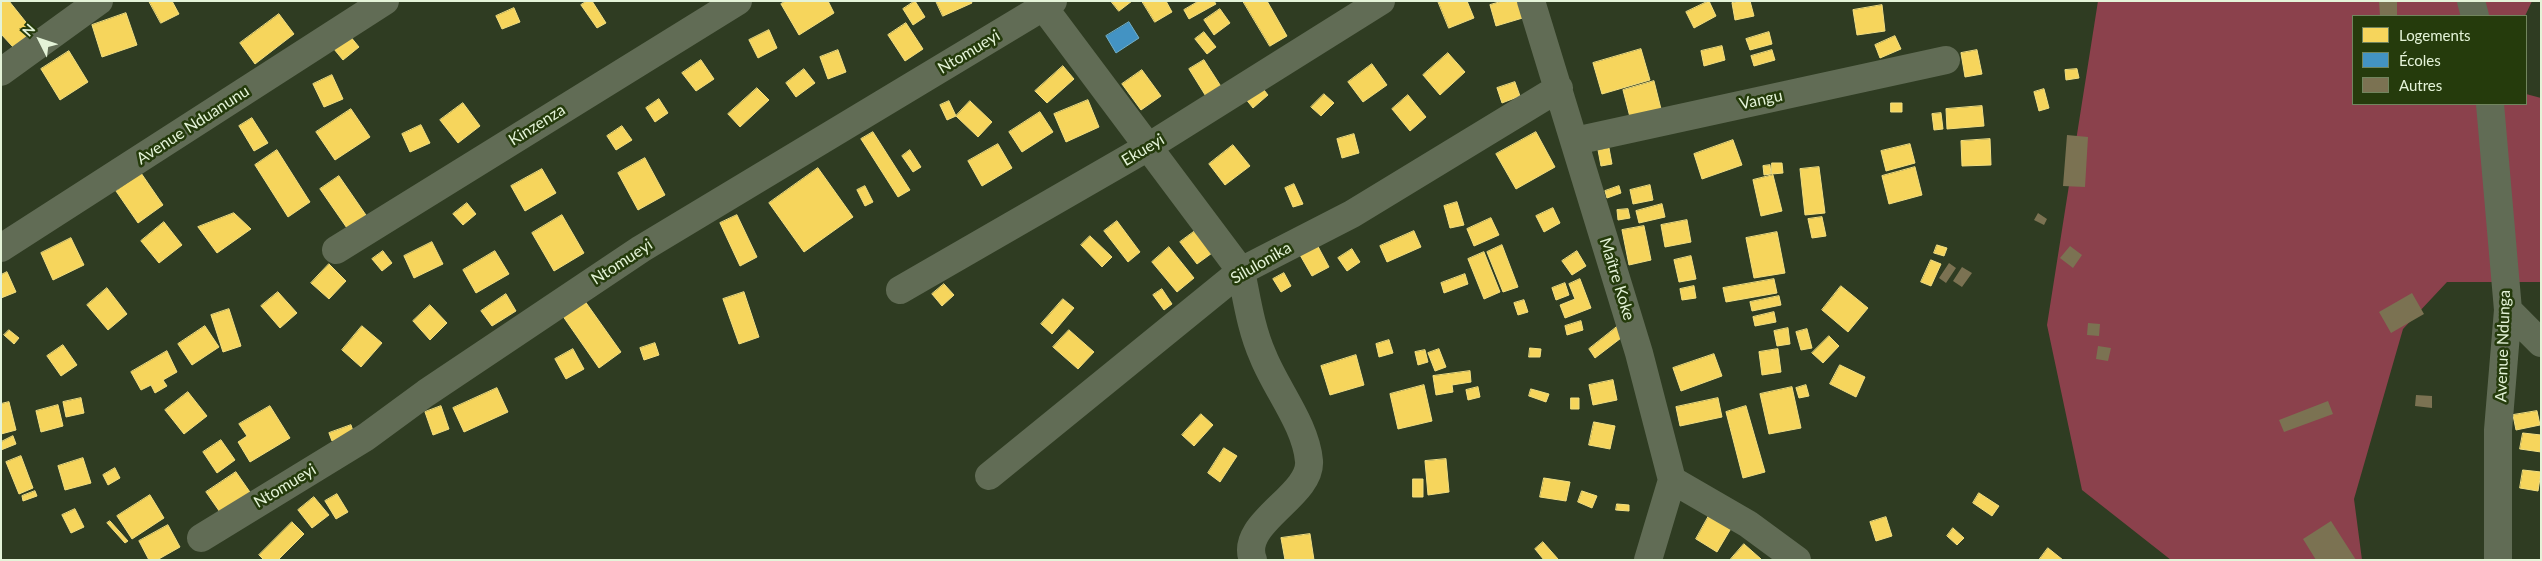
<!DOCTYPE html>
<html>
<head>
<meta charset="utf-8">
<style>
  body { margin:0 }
  #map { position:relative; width:2542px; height:561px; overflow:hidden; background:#2f3c22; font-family:Lato,sans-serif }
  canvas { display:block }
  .frame { position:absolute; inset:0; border:2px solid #e4f3d8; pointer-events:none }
  .legend { position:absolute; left:2352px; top:15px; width:175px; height:90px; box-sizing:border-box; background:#253b0c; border:1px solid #71855e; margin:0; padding:6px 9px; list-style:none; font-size:15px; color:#e4f3d8 }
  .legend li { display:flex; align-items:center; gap:10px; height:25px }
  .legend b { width:25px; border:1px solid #71855e }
  .north { position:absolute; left:15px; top:15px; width:50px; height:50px; -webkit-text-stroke:4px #253b0c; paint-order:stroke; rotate:311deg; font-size:14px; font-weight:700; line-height:20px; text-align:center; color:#e4f3d8 }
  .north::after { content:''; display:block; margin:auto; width:18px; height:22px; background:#e4f3d8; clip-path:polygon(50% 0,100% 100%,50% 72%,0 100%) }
</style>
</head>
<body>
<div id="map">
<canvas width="2542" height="561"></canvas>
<div class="frame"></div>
<ul class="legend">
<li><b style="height:14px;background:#f6d55c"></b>Logements</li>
<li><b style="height:14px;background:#4393c3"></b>Écoles</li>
<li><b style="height:14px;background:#7b7252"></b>Autres</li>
</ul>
<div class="north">N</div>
</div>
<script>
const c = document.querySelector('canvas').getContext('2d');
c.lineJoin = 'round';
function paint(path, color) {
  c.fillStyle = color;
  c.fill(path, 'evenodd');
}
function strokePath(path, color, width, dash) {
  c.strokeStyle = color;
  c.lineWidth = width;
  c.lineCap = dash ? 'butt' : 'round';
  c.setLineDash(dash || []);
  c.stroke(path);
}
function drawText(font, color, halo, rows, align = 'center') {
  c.font = font + ' Lato,sans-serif';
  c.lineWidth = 5;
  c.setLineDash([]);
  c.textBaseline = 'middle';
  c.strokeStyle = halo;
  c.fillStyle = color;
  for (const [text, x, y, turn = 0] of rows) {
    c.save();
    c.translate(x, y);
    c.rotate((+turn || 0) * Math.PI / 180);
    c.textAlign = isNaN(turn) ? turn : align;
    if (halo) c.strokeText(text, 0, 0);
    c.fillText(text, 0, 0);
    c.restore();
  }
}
const green = new Path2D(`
  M2098,1H2532L2525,16H2353V104H2526V94L2541,98V282H2447L2403,329L2354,499L2362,560H2171L2082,490L2047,325Z`);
const homes = new Path2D(`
  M1,1H9L33,31L13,47L1,34Z
  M149,1H172L179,14L161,23Z
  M587,1H592L606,23L597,28L581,5Z
  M786,1H828L834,13L799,35L781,4Z
  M915,1L925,17L913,25L903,9Z
  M936,1H971L972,3L943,16Z
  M1111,1H1132L1119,11Z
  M1142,1H1166L1172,12L1155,22Z
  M1199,1H1214L1216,4L1189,19L1184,10Z
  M1243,1H1267L1287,36L1270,46Z
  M1438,1H1467L1474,18L1449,28Z
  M1503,1H1522L1526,17L1496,26L1490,5Z
  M1709,1L1716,16L1694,28L1686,12Z
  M1740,1H1750L1754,16L1735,20L1732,3Z
  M1882,5L1885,31L1857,35L1853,10Z
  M514,8L520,22L502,29L496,16Z
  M1220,9L1230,23L1214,35L1204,20Z
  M126,13L137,45L102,57L92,25Z
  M279,14L294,34L255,64L240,43Z
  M906,23L923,49L905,61L888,35Z
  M345,30L359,47L343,60L329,43Z
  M769,30L777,48L758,58L749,40Z
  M1204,32L1216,47L1207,54L1195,39Z
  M1769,32L1772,44L1750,50L1746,39Z
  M1895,36L1901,49L1880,58L1875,45Z
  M1722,46L1725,60L1704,66L1701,51Z
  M1641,49L1650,80L1602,94L1593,63Z
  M838,50L846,72L828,79L820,57Z
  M1772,50L1775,60L1754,66L1751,56Z
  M1977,50L1982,74L1965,77L1961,53Z
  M69,51L88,82L60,100L41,69Z
  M1448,53L1465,72L1440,95L1423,75Z
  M701,60L714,79L696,91L682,73Z
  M1204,60L1222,88L1207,98L1189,69Z
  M1372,64L1387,85L1363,102L1348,82Z
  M1063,66L1074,79L1047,103L1035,91Z
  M804,69L815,83L796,97L786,83Z
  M2077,69L2079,78L2066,80L2065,70Z
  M1142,70L1161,96L1141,110L1122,84Z
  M332,75L343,99L324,107L313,84Z
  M1654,81L1662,113L1631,121L1623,90Z
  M1515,82L1520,96L1502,103L1497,88Z
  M1260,85L1268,95L1253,108L1245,98Z
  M757,88L769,100L740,127L728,114Z
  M2044,89L2049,108L2039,111L2034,92Z
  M1324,94L1334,103L1321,116L1311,107Z
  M1408,95L1426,117L1410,131L1392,109Z
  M659,99L668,113L655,122L646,108Z
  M1088,100L1099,127L1066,142L1054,114Z
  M949,101L956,116L947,120L940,105Z
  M970,101L992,122L978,137L956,116Z
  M463,103L480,126L458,143L440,120Z
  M1891,103H1902V112H1891Z
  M1982,106L1984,126L1947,129L1946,109Z
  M351,109L370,137L335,160L316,132Z
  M1040,112L1053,132L1022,152L1009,132Z
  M1941,113L1943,129L1934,130L1932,114Z
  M252,118L268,143L254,151L239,126Z
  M421,125L430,143L410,152L402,134Z
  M622,126L632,140L616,150L607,136Z
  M873,132L910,190L898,197L861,139Z
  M1536,132L1555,167L1516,189L1496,154Z
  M1354,134L1359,153L1342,158L1337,139Z
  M1990,139L1991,165L1962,166L1961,141Z
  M1733,140L1742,165L1702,179L1694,154Z
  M998,144L1012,168L982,186L968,161Z
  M1910,144L1915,163L1886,171L1881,151Z
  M1233,145L1250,166L1225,185L1209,164Z
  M1609,148L1612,164L1601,166L1598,150Z
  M277,150L310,202L288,217L255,165Z
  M910,150L921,167L913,172L902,156Z
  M645,158L665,195L638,210L618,173Z
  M1772,163H1782L1783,173L1772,174Z
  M1770,165L1771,174L1764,175L1763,166Z
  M1819,167L1825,213L1805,215L1800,169Z
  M1915,167L1922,195L1889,204L1882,176Z
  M818,168L853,217L804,252L769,203Z
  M542,169L556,193L525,211L511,186Z
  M141,173L163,205L138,223L116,191Z
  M1773,175L1782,211L1761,216L1753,180Z
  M339,176L368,218L349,231L320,189Z
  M1294,184L1303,204L1293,207L1285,188Z
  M1650,185L1653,200L1633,204L1630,190Z
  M865,186L873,202L865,206L857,190Z
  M1619,186L1621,193L1607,198L1605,191Z
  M1457,202L1464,225L1450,228L1444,206Z
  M467,203L476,214L463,225L453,214Z
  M1662,204L1665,217L1639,223L1636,211Z
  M1553,208L1560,223L1544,232L1536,216Z
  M1628,209L1630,218L1618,220L1617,210Z
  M234,213L251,229L217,253L198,227Z
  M562,215L584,253L554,271L532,233Z
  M737,215L757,257L740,266L720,223Z
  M1822,217L1826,236L1812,238L1808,219Z
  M1491,218L1499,235L1474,246L1467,229Z
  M1687,220L1691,242L1665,247L1661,225Z
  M1117,221L1140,252L1128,262L1104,231Z
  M164,222L182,245L159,263L141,241Z
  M1644,226L1651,260L1629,265L1622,230Z
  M1195,231L1212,253L1197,264L1180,242Z
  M1414,231L1421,247L1387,262L1380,246Z
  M1777,232L1785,273L1754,278L1746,238Z
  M1090,236L1112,257L1102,267L1081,245Z
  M71,238L84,265L53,280L41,253Z
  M1314,239L1329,267L1312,276L1296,248Z
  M432,242L443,264L414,278L404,256Z
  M1502,245L1518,287L1503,292L1487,252Z
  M1937,245L1947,248L1944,256L1934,253Z
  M1169,247L1194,278L1177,292L1152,262Z
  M1352,249L1360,262L1347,271L1338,258Z
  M383,251L392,263L382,271L372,259Z
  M495,251L509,274L476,293L463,270Z
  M1577,251L1586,266L1572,275L1562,261Z
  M1484,252L1500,292L1484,299L1468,259Z
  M1691,256L1696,279L1679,282L1674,260Z
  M1931,260L1941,264L1931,286L1921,282Z
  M329,264L346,281L329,299L311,283Z
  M7,272L16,292L1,298V275Z
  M1284,273L1291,286L1281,292L1273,279Z
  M1465,274L1468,284L1444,293L1441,283Z
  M1580,279L1591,308L1565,318L1560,305L1575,299L1569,284Z
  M1774,279L1777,293L1726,302L1723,288Z
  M1565,283L1569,295L1556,300L1552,288Z
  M944,284L954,295L942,306L932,294Z
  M1694,286L1696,298L1682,300L1680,289Z
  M1841,286L1868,308L1848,332L1822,310Z
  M107,288L127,314L108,330L87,305Z
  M1162,289L1172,304L1164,310L1153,295Z
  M278,292L297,313L280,328L261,306Z
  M744,292L759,337L739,344L723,299Z
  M506,294L516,311L492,326L481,311Z
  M1779,296L1781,305L1752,311L1750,302Z
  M582,297L621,352L599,368L560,312Z
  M1063,299L1074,308L1052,334L1041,324Z
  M1524,300L1528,312L1518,315L1514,303Z
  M430,305L447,323L430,340L413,321Z
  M229,309L241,346L223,352L211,315Z
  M1774,312L1776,322L1755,326L1753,317Z
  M1581,321L1583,330L1567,335L1565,326Z
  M205,326L219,347L192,365L178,344Z
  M362,326L382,343L361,367L342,350Z
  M1618,326L1625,335L1595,358L1589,349Z
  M1788,328L1790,344L1777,346L1774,331Z
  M1807,329L1812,348L1801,350L1796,332Z
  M9,330L19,338L14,344L4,335Z
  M1069,330L1094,352L1078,369L1053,347Z
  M1829,336L1839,346L1823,363L1812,353Z
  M1389,340L1393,353L1379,357L1376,344Z
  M655,343L659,355L644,360L640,348Z
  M63,345L77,365L61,376L47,356Z
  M1530,348L1541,349L1540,357H1529Z
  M573,349L584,369L566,379L555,359Z
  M1439,349L1446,367L1435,371L1428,353Z
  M1778,349L1781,372L1762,375L1759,352Z
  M1425,350L1428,362L1418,365L1415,352Z
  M167,351L177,372L163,380L167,386L155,393L151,385L141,390L131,372Z
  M1714,354L1722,376L1681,391L1673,368Z
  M1356,355L1364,385L1330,395L1321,366Z
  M1840,365L1865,377L1856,397L1830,384Z
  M1470,371L1471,382L1452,385L1453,392L1436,395L1433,376Z
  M1613,380L1617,400L1593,405L1589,385Z
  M1424,385L1432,421L1398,429L1390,394Z
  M1806,385L1809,396L1799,398L1796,388Z
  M1478,387L1480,397L1468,400L1466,390Z
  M1792,387L1801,428L1769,434L1760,394Z
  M497,388L508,412L464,432L453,408Z
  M1531,389L1549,394L1546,402L1529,396Z
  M188,392L207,416L184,434L165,410Z
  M81,398L84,413L66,417L63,402Z
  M1571,398H1579V409H1571Z
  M1718,398L1722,417L1680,426L1676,407Z
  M9,402L16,430L1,434V404Z
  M58,405L63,426L41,432L36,411Z
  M270,406L290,438L250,462L238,442L247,436L239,424Z
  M441,406L449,429L433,435L425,412Z
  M1746,406L1765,472L1743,478L1726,412Z
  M2537,411L2540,425L2516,430L2513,415Z
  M1201,414L1213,425L1194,446L1182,435Z
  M1594,422L1615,426L1610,449L1589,445Z
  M351,425L354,434L332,441L329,433Z
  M2523,433L2541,435V452L2520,449Z
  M13,436L16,444L1,450V442Z
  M221,440L235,460L217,473L203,452Z
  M1224,448L1237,456L1220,482L1208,473Z
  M21,456L33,488L19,494L6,462Z
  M83,458L91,483L65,490L58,466Z
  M1446,459L1449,492L1428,495L1425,461Z
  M115,468L120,478L108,485L103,475Z
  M2523,470L2541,472L2538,491L2520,488Z
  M236,472L252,495L222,515L206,492Z
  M1544,478L1570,482L1566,501L1540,497Z
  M1413,479H1423V497H1413Z
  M35,491L37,496L23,501L22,496Z
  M1582,491L1597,496L1592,508L1578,502Z
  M1979,493L1999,506L1992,516L1973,503Z
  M337,494L348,512L336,519L325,501Z
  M150,495L164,518L132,539L117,516Z
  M314,497L329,515L312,528L298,510Z
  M1617,504L1629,505V511L1616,510Z
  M75,509L84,527L71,533L62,515Z
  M1711,512L1733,525L1717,552L1696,539Z
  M1886,517L1892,536L1876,541L1870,522Z
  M110,521L128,541L125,543L107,523Z
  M292,522L304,534L278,560H264L259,555Z
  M168,525L180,547L157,560H149L139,541Z
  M1953,528L1964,538L1957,545L1947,536Z
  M1310,534L1314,560H1285L1281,538Z
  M1543,542L1558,559V560H1544L1535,549Z
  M1744,544L1761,559L1760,560H1730Z
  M2048,548L2063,560H2039Z`);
const schools = new Path2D(`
  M1129,22L1139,38L1116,53L1106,36Z`);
const building = new Path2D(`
  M2379,1H2397V16H2380Z
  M2067,135L2088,137L2085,187L2063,186Z
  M2038,213L2047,219L2044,225L2034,220Z
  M2070,246L2082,255L2073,268L2060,258Z
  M1949,263L1956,268L1946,283L1939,278Z
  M1962,267L1972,273L1962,287L1953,281Z
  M2412,293L2424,314L2391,333L2379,312Z
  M2088,323L2100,324L2099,336L2087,335Z
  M2098,346L2111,348L2108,361L2096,359Z
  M2416,395L2432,396V408L2415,406Z
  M2328,401L2333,414L2284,432L2279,420Z
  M2331,521L2356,560H2316L2303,539Z`);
const minor = new Path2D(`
  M1039,1L1241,271C1247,300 1251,329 1263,356C1276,389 1306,425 1309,461C1312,496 1238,523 1253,560
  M1531,1L1639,353L1672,480L1648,560
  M2471,1L2475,16
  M1,72L99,1
  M2490,104L2508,310L2498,430V560
  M1575,141L1946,60
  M1,248L385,1
  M336,250L738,1
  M900,290L1148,147L1381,1
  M2508,310L2541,343
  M989,476L1241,271L1352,214L1559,88
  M1672,480L1748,524L1797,560
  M201,538L366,437L426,393L641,249L1053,1`);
const streetNames = [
  ["Ntomueyi",969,52,-31],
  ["Vangu",1761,100,-12],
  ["Avenue Nduanunu",193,125,-33],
  ["Kinzenza",537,125,-32],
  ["Ekueyi",1143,150,-31],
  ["Ntomueyi",622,262,-33],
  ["Silulonika",1261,263,-30],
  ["Maître Koke",1617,279,73],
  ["Avenue Ndunga",2503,346,-88],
  ["Ntomueyi",285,486,-31]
];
paint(green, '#8b414c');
paint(homes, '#f6d55c');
strokePath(homes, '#f1de81', 1);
paint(schools, '#4393c3');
strokePath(schools, '#73b0c9', 1);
paint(building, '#7b7252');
strokePath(minor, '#616c55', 28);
drawText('16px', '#e4f3d8', '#253b0c', streetNames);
</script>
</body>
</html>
